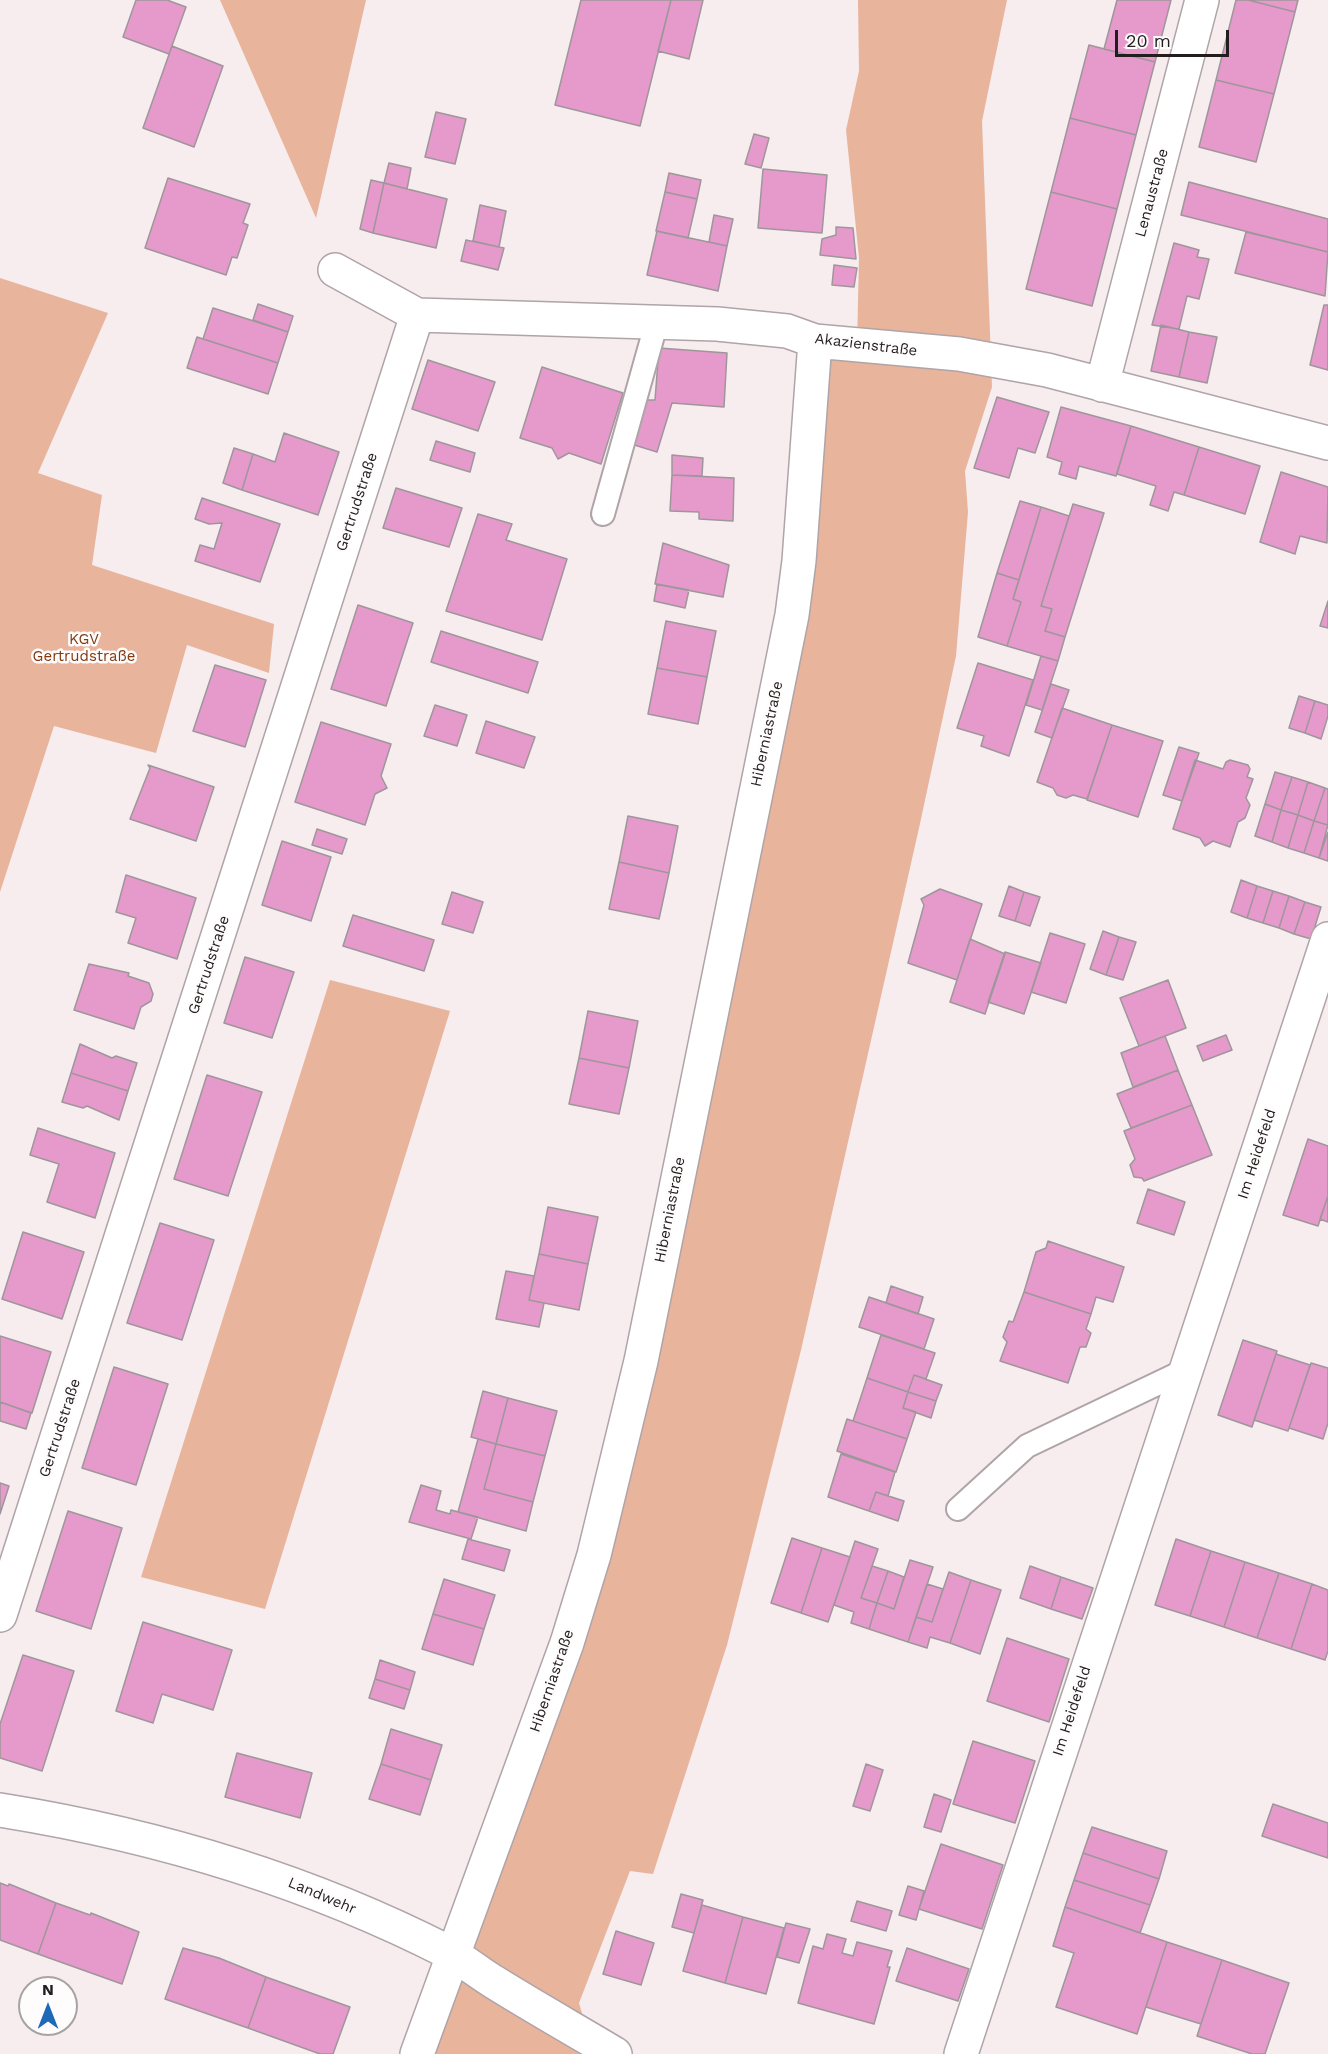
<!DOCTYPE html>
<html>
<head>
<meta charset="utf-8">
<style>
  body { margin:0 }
  #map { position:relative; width:1328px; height:2054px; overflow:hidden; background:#f7ecee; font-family:"Work Sans",sans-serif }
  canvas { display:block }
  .north { position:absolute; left:18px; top:1976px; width:60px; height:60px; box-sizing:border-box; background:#fefcfc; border:2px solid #a6a3a3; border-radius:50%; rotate:0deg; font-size:16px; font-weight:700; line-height:24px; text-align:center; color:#221e1e }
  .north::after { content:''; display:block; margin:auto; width:21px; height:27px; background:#1e68b8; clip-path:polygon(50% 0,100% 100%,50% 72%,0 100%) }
  .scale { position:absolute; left:1115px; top:30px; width:114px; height:27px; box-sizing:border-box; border:3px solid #221e1e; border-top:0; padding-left:8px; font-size:18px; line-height:21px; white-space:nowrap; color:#221e1e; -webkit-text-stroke:4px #fefcfc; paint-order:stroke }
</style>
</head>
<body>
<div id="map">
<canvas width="1328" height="2054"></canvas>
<div class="north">N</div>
<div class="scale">20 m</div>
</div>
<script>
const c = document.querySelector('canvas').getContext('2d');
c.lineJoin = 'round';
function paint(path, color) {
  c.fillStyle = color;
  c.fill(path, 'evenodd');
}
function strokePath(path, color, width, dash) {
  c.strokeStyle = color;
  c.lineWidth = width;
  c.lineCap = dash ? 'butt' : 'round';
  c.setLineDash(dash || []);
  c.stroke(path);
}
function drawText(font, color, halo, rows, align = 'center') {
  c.font = font + ' "Work Sans",sans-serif';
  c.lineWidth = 5;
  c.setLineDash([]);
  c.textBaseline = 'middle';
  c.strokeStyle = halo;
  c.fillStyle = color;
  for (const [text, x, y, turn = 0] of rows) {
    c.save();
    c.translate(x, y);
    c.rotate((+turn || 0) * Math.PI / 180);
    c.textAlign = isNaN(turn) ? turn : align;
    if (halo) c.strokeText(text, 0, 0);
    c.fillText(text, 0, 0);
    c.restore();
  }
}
const green = new Path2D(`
  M220,0H366L316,218Z
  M858,0H1007L982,121L992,387L965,471L968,512L956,656L919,828L801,1350L727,1645L653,1874L630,1871L579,2003L594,2054H417L567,1643L758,777L815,341L857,346L859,258L846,130L859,71Z
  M0,278L108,313L38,473L102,495L92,565L274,624L269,673L187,645L156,753L54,726L0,892Z
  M330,980L450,1011L265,1609L141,1577Z`);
const building = new Path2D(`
  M136,0H167L186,7L169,54L123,37Z
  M581,0H671L640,126L555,105Z
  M671,0H703L689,59L658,51Z
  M1117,0H1171L1155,62L1104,49Z
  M1236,0H1248L1295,12L1274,94L1216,80Z
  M1248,0H1298L1295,12Z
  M1089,45L1155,62L1136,135L1070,118Z
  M172,46L223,66L194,147L143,128Z
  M1216,80L1274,94L1256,162L1199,147Z
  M436,112L466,119L455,164L425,157Z
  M1070,118L1136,135L1117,209L1051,192Z
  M754,134L769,138L761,168L745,164Z
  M389,163L411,168L407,189L384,183Z
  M763,169L827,175L822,233L758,228Z
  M669,173L701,180L697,199L665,192Z
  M168,178L250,204L243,223L248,225L237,258L232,257L226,275L145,248Z
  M371,180L384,183L373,233L360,229Z
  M1189,182L1328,219V252L1181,215Z
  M384,183L447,199L436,248L373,233Z
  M665,192L697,199L688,238L656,231Z
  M1051,192L1117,209L1092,306L1026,289Z
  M480,205L506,211L499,247L473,241Z
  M714,215L733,219L727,246L709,242Z
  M836,227L853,228L856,259L820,255L822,239L836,235Z
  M657,231L727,246L718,291L647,275Z
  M1246,232L1328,252L1325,296L1235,273Z
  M466,240L504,248L498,270L461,261Z
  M1174,243L1199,250L1197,257L1209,259L1199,299L1187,296L1179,329L1152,325Z
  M834,265L857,268L854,287L832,285Z
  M258,304L293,316L288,332L253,320Z
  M1324,305H1328V370L1310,365Z
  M213,308L288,332L278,363L203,339Z
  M1161,325L1189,332L1179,377L1151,371Z
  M1189,332L1217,337L1207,383L1179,377Z
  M197,337L278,363L268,394L187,368Z
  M659,348L727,353L724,407L672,403L657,452L628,443L641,400H655Z
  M428,360L495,382L478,431L412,409Z
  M542,367L623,393L601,464L569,453L558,459L552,448L520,438Z
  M997,397L1049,412L1035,453L1018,448L1009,478L974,468Z
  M1061,407L1131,426L1116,476L1079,466L1076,479L1059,474L1062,462L1047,457Z
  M1131,426L1199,447L1184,495L1174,492L1168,511L1150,505L1156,486L1117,474Z
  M284,433L339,452L318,515L242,490L253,454L275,462Z
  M436,441L475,453L470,472L430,460Z
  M1199,447L1260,466L1245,514L1184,495Z
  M234,448L253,454L242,490L223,483Z
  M672,455L703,458L702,476L672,475Z
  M1281,472L1328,487L1327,543L1300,536L1295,554L1260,542Z
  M672,475L734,478L733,521L699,519V512L670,511Z
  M396,488L462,508L449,547L383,528Z
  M202,498L280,524L260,582L195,561L200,545L214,549L222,523L209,524L195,519Z
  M1020,501L1041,507L1019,580L997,573Z
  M1073,504L1104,513L1065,637L1045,631L1052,609L1041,606Z
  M1041,507L1069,516L1041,606L1052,609L1045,631L1065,637L1058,661L1007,646L1021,602L1013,599Z
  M478,514L512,524L506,540L567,559L542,640L446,611Z
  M663,543L729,565L723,597L655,584Z
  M997,573L1019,580L1013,599L1021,602L1007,646L978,637Z
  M657,584L689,590L685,608L654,601Z
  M1328,601V628L1320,626Z
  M358,605L413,623L386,706L331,689Z
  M666,621L716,631L707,677L657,668Z
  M441,631L538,662L528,693L431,662Z
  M1041,656L1058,661L1042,710L1026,705Z
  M978,663L1033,680L1009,756L981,746L984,736L957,728Z
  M215,665L266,680L245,747L193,731Z
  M657,668L707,677L698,724L648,714Z
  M1051,684L1069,690L1052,738L1035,732Z
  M1299,696L1315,701L1305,733L1289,728Z
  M1315,701L1328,705V716L1321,739L1305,733Z
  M435,705L467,715L457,746L424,736Z
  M1062,708L1112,725L1087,799L1073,795L1066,798L1057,795L1053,788L1037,782Z
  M486,721L535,737L524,768L476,753Z
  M321,722L391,744L381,776L387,788L375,794L365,825L295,802Z
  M1112,725L1163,741L1138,817L1087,800Z
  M1179,747L1199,753L1182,801L1163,795Z
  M1195,760L1223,769L1226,762L1230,760L1248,765L1250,769L1247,777L1253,779L1246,798L1250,805L1245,818L1238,822L1230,847L1213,841L1205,846L1200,838L1173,829Z
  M148,765L214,787L196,841L130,819L150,768Z
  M1275,772L1292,777L1281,810L1265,804Z
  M1292,777L1308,782L1298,815L1281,810Z
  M1308,782L1325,788L1314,821L1298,815Z
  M1325,788L1328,789V825L1314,821Z
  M1265,804L1281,810L1272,842L1255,836Z
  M1281,810L1298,815L1288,848L1272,842Z
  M1298,815L1314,821L1304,853L1288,848Z
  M628,816L678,826L669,873L619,862Z
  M1314,821L1328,825L1319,858L1304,853Z
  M317,829L347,839L342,854L312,845Z
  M1328,832V861L1319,858Z
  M282,841L331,857L311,921L262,905Z
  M619,862L669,873L659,919L609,909Z
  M126,875L196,898L177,959L128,943L136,918L116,912Z
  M1241,880L1257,886L1247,918L1231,912Z
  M1009,886L1024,892L1015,921L999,916Z
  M1257,886L1273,891L1263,923L1247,918Z
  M940,889L982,904L957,980L908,963L924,905L921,899Z
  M1273,891L1289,896L1279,928L1263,923Z
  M452,892L483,902L473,933L442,924Z
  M1024,892L1040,897L1030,926L1015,921Z
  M1289,896L1305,902L1294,934L1279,928Z
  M1305,902L1321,907L1311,939L1294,934Z
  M353,915L434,940L424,971L343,946Z
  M1103,931L1119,937L1106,975L1090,969Z
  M1050,933L1085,944L1066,1003L1031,992Z
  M1119,937L1136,942L1123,980L1106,975Z
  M970,939L1005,954L985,1014L950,1002Z
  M1005,952L1041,963L1024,1014L988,1002Z
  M245,957L294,972L272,1038L224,1023Z
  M89,964L129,973L128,976L149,983L153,994L151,1001L141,1007L134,1029L74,1010Z
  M1168,980L1186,1028L1139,1046L1120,998Z
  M588,1011L638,1021L629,1068L579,1058Z
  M1226,1035L1232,1050L1203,1061L1197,1046Z
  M1165,1036L1178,1070L1133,1087L1121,1053Z
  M80,1044L112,1058L116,1056L137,1063L128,1091L71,1073Z
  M579,1058L629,1068L619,1114L569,1104Z
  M1178,1070L1192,1105L1131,1128L1117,1094Z
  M71,1073L128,1091L119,1120L87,1106L83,1108L62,1102Z
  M207,1075L262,1092L228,1196L174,1179Z
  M1192,1105L1212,1155L1144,1181L1142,1178L1134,1177L1130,1165L1135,1159L1124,1131Z
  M38,1128L115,1153L95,1218L47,1202L59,1164L30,1155Z
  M1308,1139L1328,1146V1196L1318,1226L1283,1215Z
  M1148,1189L1185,1202L1174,1235L1137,1223Z
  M1328,1196V1222L1320,1219Z
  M548,1207L598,1217L588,1264L539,1254Z
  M160,1223L214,1240L182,1340L127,1323Z
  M23,1232L84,1252L62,1319L2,1299Z
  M1048,1241L1124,1267L1113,1302L1096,1297L1091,1314L1024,1292L1036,1252L1046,1248Z
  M539,1254L588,1264L579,1310L529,1300Z
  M506,1271L534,1276L529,1300L544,1303L539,1327L496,1319Z
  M891,1286L923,1297L918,1314L886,1303Z
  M1024,1292L1091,1314L1086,1329L1091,1333L1086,1347H1080L1068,1383L1000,1361L1007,1342L1003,1337L1009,1321L1013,1322Z
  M869,1297L934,1319L924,1349L859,1327Z
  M881,1335L935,1353L926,1379L914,1375L908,1392L867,1378Z
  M0,1336L51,1352L32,1413L0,1402Z
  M1243,1340L1277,1351L1252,1427L1218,1415Z
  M1276,1354L1310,1365L1288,1431L1254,1420Z
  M1311,1363L1328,1368V1423L1323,1439L1289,1428Z
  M114,1367L168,1384L136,1485L82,1468Z
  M914,1375L942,1385L936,1401L908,1392Z
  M867,1378L908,1392L903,1408L916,1412L907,1439L853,1421Z
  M483,1391L508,1398L496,1444L471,1437Z
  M908,1392L936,1401L931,1418L903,1408Z
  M508,1398L557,1411L545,1456L496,1444Z
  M0,1402L31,1413L26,1429L0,1421Z
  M847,1419L907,1439L896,1472L837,1451Z
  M478,1439L496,1444L484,1489L533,1502L526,1531L458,1512Z
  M496,1444L545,1456L533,1502L484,1489Z
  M841,1454L895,1472L888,1496L876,1492L869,1511L828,1497Z
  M0,1483L9,1486L0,1514Z
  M421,1485L441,1491L436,1510L450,1514L451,1510L478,1517L471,1539L409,1522Z
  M876,1492L904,1501L898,1521L869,1511Z
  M68,1511L122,1528L91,1629L36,1611Z
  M792,1538L822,1548L801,1613L771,1603Z
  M468,1539L510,1550L504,1571L462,1559Z
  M1176,1539L1211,1551L1190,1616L1155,1605Z
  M855,1541L878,1549L861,1598L877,1603L869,1629L851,1623L854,1612L834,1605Z
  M822,1548L850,1557L828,1622L801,1613Z
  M1211,1551L1245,1562L1224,1627L1190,1616Z
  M910,1560L933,1567L908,1642L869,1629L877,1603L894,1609Z
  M1245,1562L1279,1573L1257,1638L1224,1627Z
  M872,1566L888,1571L877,1603L861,1598Z
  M1030,1566L1061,1577L1051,1609L1020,1598Z
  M888,1571L904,1577L894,1609L877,1603Z
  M949,1572L971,1580L950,1643L930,1637L927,1648L908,1642L916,1617L932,1622Z
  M1279,1573L1312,1584L1291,1649L1257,1638Z
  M1061,1577L1093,1588L1082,1619L1051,1609Z
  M444,1579L495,1595L484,1629L433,1614Z
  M971,1580L1001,1590L980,1654L950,1643Z
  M927,1584L943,1589L932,1622L916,1617Z
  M1312,1584L1328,1590V1651L1325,1660L1291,1649Z
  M433,1614L484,1629L473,1665L422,1649Z
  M143,1622L232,1650L213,1710L162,1694L153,1723L116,1711Z
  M1007,1638L1069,1659L1049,1722L987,1701Z
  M23,1655L74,1671L42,1771L0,1758V1724Z
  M380,1660L415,1672L410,1690L375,1679Z
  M375,1679L410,1690L404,1709L369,1698Z
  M391,1729L442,1745L431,1780L381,1764Z
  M973,1741L1035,1761L1015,1823L953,1804Z
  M237,1753L312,1773L300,1818L225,1797Z
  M381,1764L431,1780L420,1815L369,1799Z
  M866,1764L883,1770L870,1811L853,1806Z
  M934,1794L951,1800L941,1832L924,1827Z
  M1273,1804L1328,1823V1858L1262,1836Z
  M1092,1827L1167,1851L1159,1879L1083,1853Z
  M941,1844L1003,1865L982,1929L919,1909Z
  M1083,1853L1159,1879L1150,1905L1074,1880Z
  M1074,1880L1150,1905L1140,1933L1065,1907Z
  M0,1883L8,1886L9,1884L56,1903L38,1954L0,1940Z
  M908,1886L924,1891L916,1920L899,1915Z
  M681,1894L703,1900L694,1933L672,1927Z
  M857,1901L892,1911L886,1931L851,1921Z
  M56,1903L90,1915L91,1913L139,1932L122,1984L38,1954Z
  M702,1905L743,1917L725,1983L683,1971Z
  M1065,1907L1167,1942L1137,2034L1056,2007L1074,1953L1053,1946Z
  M743,1917L784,1928L766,1994L725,1983Z
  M786,1923L810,1929L799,1963L777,1957Z
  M616,1931L654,1943L641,1985L603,1974Z
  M827,1934L846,1939L842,1953L853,1956L857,1942L892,1951L887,1967H890L874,2024L798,2003L813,1946L823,1949Z
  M1167,1942L1222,1960L1201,2024L1146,2007Z
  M183,1948L219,1958L266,1977L248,2028L165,1999Z
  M907,1948L969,1969L958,2001L896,1981Z
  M1222,1960L1289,1983L1265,2054H1252L1197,2036Z
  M266,1977L350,2007L333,2054H320L248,2028Z`);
const lane = new Path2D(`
  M603,514L657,321
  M958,1509L1027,1446L1186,1370`);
const street = new Path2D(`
  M335,270L417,315L717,324L787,331L815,341L959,354L1047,370L1328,443
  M1102,385L1202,0
  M0,1615L417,315
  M0,1810C156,1835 307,1880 448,1952C465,1961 479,1973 494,1982C534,2007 575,2030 615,2054
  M417,2054L567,1643L594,1555L641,1361L792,615L799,561L815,341
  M961,2054L1328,939`);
const streetNames = [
  ["Lenaustraße",1152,193,-75],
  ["Akazienstraße",866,345,7],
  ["Gertrudstraße",357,502,-72],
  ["Hiberniastraße",767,734,-78],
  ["Gertrudstraße",209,965,-72],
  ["Im Heidefeld",1257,1154,-72],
  ["Hiberniastraße",670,1210,-79],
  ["Gertrudstraße",60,1428,-72],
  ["Hiberniastraße",552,1681,-71],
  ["Im Heidefeld",1072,1711,-72],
  ["Landwehr",322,1896,23]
];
const parkNames = [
  ["KGV",84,640],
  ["Gertrudstraße",84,657]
];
paint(green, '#e8b49c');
paint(building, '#e69acb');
strokePath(building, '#9e969b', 1.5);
strokePath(lane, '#afa4a7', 26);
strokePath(street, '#afa4a7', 36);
strokePath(lane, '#fff', 22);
strokePath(street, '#fff', 33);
drawText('15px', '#221e1e', '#fefcfc', streetNames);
drawText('15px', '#81390d', '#fefcfc', parkNames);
</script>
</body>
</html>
